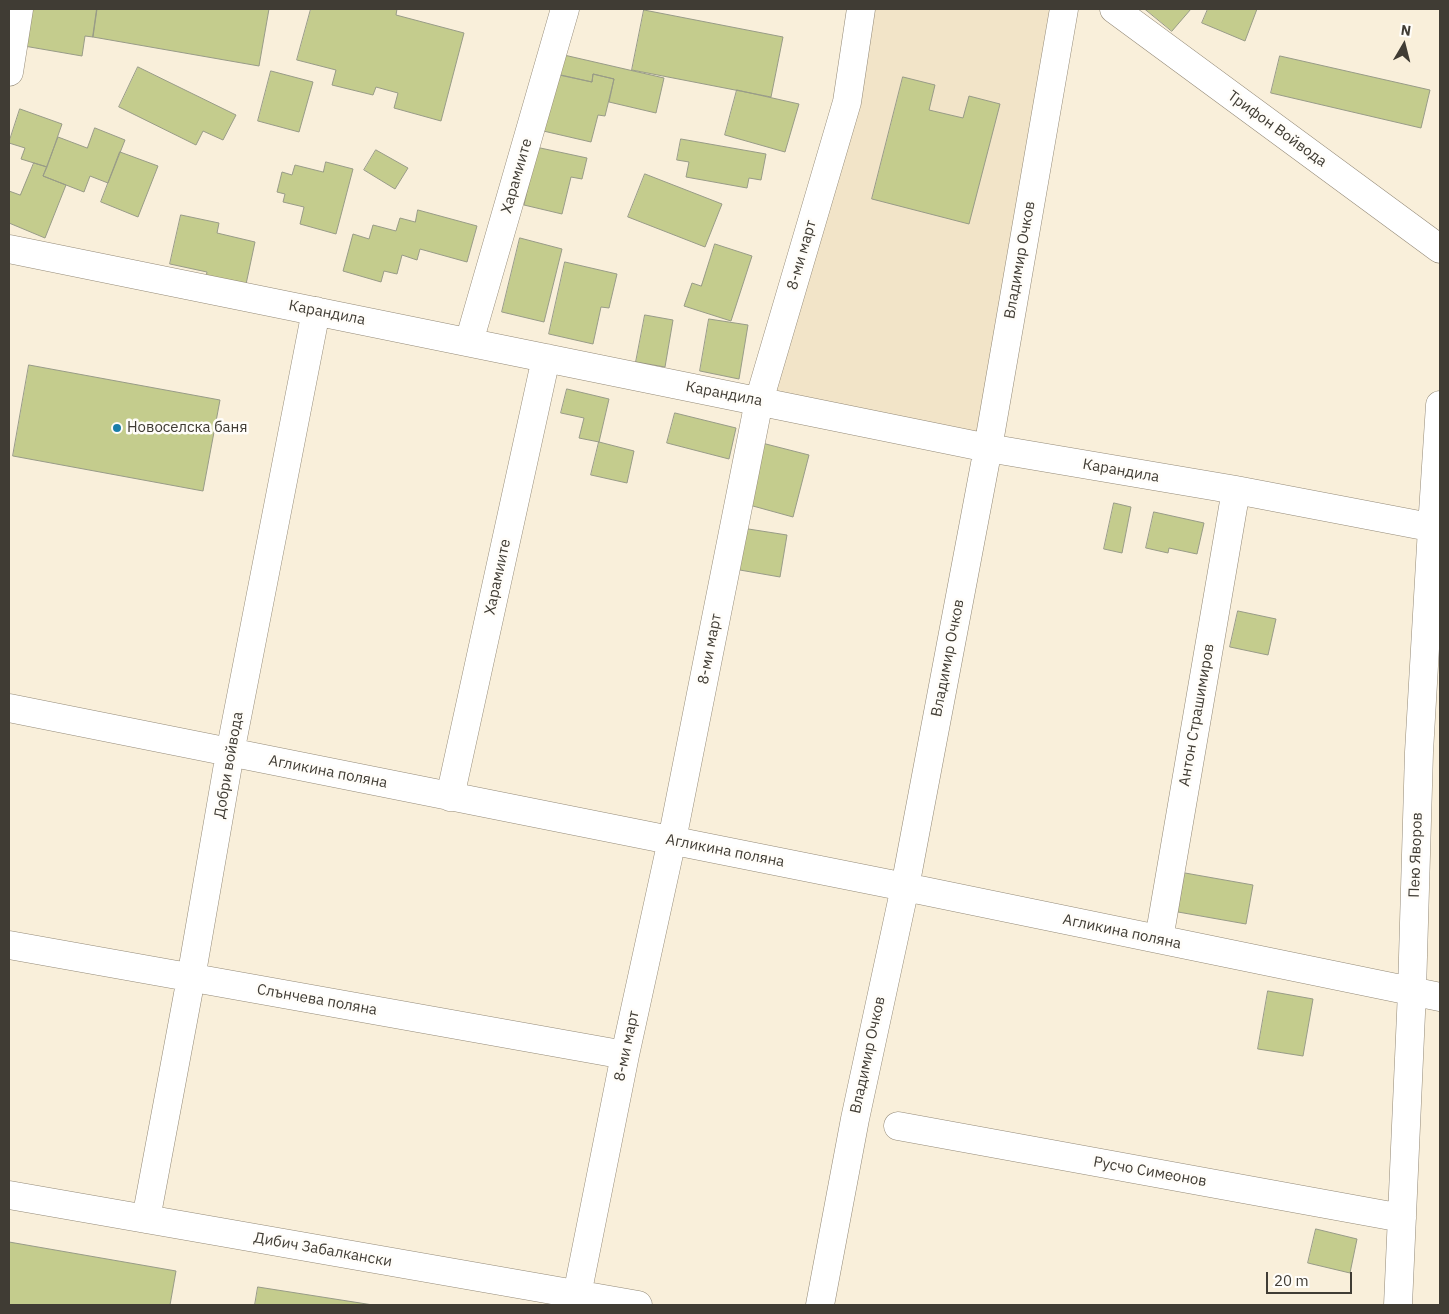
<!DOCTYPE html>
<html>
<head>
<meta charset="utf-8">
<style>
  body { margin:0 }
  #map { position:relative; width:1449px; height:1314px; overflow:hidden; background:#f9efda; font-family:"IBM Plex Sans",sans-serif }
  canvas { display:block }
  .frame { position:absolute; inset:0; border:10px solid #403c34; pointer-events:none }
  .north { position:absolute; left:1379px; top:20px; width:50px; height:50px; -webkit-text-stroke:4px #fffdf9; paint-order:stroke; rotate:8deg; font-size:14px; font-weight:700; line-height:20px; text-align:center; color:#403c34 }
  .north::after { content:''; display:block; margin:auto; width:18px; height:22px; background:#403c34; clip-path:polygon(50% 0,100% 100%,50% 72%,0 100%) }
  .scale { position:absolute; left:1266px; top:1272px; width:86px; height:22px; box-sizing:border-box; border:2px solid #403c34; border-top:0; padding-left:6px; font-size:15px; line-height:18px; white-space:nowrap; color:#403c34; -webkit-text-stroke:4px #fffdf9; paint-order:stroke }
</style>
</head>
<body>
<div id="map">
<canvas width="1449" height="1314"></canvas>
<div class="frame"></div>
<div class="north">N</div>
<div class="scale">20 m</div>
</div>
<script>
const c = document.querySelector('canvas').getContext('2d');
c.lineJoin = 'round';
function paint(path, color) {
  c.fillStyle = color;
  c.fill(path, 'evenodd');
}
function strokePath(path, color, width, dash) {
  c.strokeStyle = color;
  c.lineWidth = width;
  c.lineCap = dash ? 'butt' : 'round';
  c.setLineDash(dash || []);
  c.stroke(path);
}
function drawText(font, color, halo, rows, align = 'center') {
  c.font = font + ' "IBM Plex Sans",sans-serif';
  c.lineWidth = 5;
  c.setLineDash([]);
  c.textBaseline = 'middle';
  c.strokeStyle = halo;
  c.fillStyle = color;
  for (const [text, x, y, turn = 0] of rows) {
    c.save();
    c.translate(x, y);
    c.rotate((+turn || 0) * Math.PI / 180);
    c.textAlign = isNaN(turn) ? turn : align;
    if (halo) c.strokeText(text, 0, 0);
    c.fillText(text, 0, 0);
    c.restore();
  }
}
const built = new Path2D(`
  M861,9H1064L988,448L759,401Z`);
const building = new Path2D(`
  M30,9H97L93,37L85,36L82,56L24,46Z
  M97,9H269L259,66L93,37Z
  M311,9H397L396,15L464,33L441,121L394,108L398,93L376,87L373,95L332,85L336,70L297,60Z
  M1145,9H1191L1172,31Z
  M1208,9H1257L1245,41L1202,23Z
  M644,10L783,37L771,97L632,70Z
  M564,55L664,78L656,113L609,102L614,79L593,74L592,82L559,75Z
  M1280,56L1430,90L1421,128L1271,93Z
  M138,67L236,115L223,140L203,131L196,145L119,107Z
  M271,71L313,82L299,132L258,121Z
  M552,73L592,82L593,74L614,79L605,116L598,115L591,142L539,130Z
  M903,77L935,85L929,110L963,118L969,96L1000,104L969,224L872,199Z
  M737,90L799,104L785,152L725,135Z
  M20,109L62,124L47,167L21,159L25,148L9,143Z
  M95,128L125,140L108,183L90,176L84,192L43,176L58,137L87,148Z
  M681,139L766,154L761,180L749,178L747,188L686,177L689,162L677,160Z
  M531,146L587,158L582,179L571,177L562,214L524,205L531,173Z
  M376,150L408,168L395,189L364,170Z
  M120,152L158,166L138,217L101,202Z
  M326,162L353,169L336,234L300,224L304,207L283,202L285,194L277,192L282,172L292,175L295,165L323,172Z
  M34,163L47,167L43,176L66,185L45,238L9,223V191L20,195Z
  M645,174L722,204L705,247L628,217Z
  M418,210L477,226L467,262L420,249L417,260L402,255L397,274L384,271L381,282L343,271L353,234L369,239L373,225L396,231L400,218L415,222Z
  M181,215L219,223L217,233L255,242L245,289L205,281L207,272L170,264Z
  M520,238L562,249L544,322L502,312Z
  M715,244L752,256L731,321L684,306L692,283L701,286Z
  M565,262L617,274L609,308L601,307L593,344L549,334Z
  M645,315L673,320L665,367L636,362Z
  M709,319L748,325L739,379L700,371Z
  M29,365L220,400L203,491L13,456Z
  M567,389L609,399L599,442L579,438L584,418L561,413Z
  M675,413L736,428L729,459L667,443Z
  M599,442L634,451L627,483L591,475Z
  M758,442L809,455L793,517L742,503Z
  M1114,503L1131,507L1122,553L1104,549Z
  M1154,512L1204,523L1197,554L1169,548L1168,553L1146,548Z
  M742,528L787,535L780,577L734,569Z
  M1238,611L1276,619L1268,655L1230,647Z
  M1185,873L1253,885L1246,924L1178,912Z
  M1268,991L1313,999L1303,1056L1258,1049Z
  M1316,1229L1357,1239L1350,1273L1308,1263Z
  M9,1242L176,1271L170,1305H9Z
  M258,1287L373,1305H255Z`);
const street = new Path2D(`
  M1114,9L1440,249
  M9,72L19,9
  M9,249L988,448L1236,490L1440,529
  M469,342L565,9
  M9,708L905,887L1440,997
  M450,797L546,358
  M1159,939L1236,490
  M9,945L625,1055
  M898,1126L1402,1218
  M9,1195L638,1305
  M146,1219L191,978L230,753L316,311
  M577,1295L625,1055L672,840L759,401L847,102L861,9
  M820,1305L855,1119L905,887L988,448L1064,9
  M1398,1305L1412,991L1419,752L1432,528L1440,405`);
const markers = [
  [117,428,5,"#1a7ea9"]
];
const streetNames = [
  ["Трифон Войвода",1277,129,36],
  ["Харамиите",517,176,-74],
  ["8-ми март",802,255,-74],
  ["Владимир Очков",1020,260,-80],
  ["Карандила",327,313,11],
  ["Карандила",724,394,11],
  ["Карандила",1121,471,10],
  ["Харамиите",498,577,-78],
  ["8-ми март",710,649,-79],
  ["Владимир Очков",948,658,-79],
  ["Антон Страшимиров",1197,715,-80],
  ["Добри войвода",229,765,-80],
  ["Агликина поляна",328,772,11],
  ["Агликина поляна",725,851,11],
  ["Пею Яворов",1416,855,-88],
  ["Агликина поляна",1122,932,12],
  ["Слънчева поляна",317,1000,10],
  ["8-ми март",627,1046,-78],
  ["Владимир Очков",868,1055,-78],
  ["Русчо Симеонов",1150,1172,10],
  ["Дибич Забалкански",323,1250,10]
];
const poiNames = [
  ["Новоселска баня",127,428]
];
paint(built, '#f2e4c8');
paint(building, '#c4cc8d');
strokePath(building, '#989b87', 1);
strokePath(street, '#948a78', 29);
strokePath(street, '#fff', 28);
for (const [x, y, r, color] of markers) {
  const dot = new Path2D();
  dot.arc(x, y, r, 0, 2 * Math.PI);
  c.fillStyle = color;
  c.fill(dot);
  strokePath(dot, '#fffdf9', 2);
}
drawText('15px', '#403c34', '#fffdf9', streetNames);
drawText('15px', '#403c34', '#fffdf9', poiNames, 'left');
</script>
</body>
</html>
